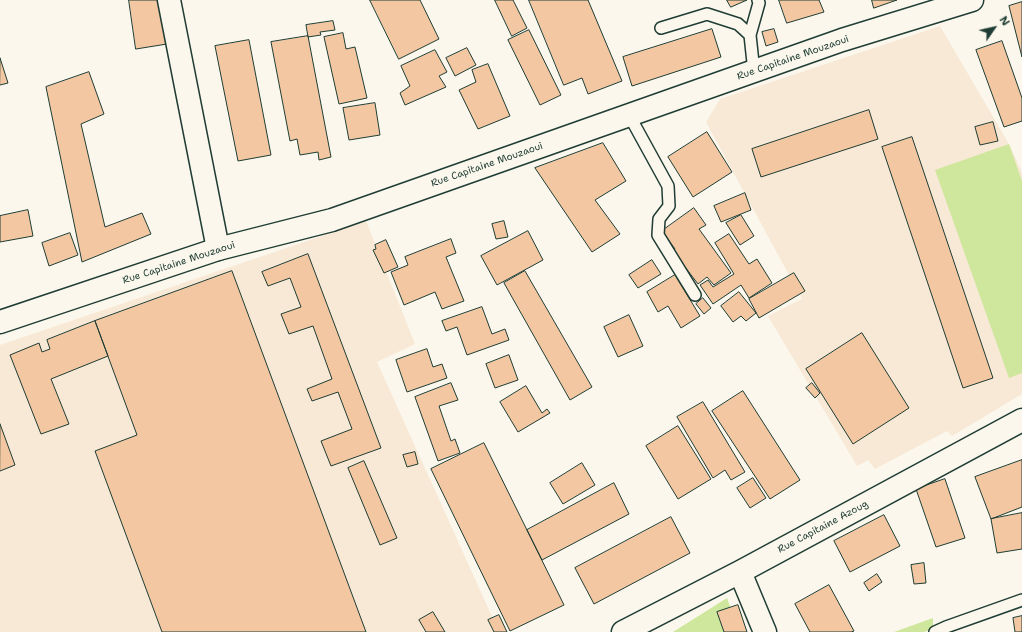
<!DOCTYPE html>
<html>
<head>
<meta charset="utf-8">
<style>
  body { margin:0 }
  #map { position:relative; width:1022px; height:632px; overflow:hidden; background:#fbf7ec; font-family:"Shantell Sans",sans-serif }
  canvas { display:block }
  .north { position:absolute; left:974px; top:8px; width:40px; height:40px; -webkit-text-stroke:3px #fbf7ec; paint-order:stroke; rotate:56deg; font-size:11px; font-weight:700; line-height:16px; text-align:center; color:#1f3d34 }
  .north::after { content:''; display:block; margin:auto; width:14px; height:18px; background:#1f3d34; clip-path:polygon(50% 0,100% 100%,50% 72%,0 100%) }
</style>
</head>
<body>
<div id="map">
<canvas width="1022" height="632"></canvas>
<div class="north">N</div>
</div>
<script>
const c = document.querySelector('canvas').getContext('2d');
c.lineJoin = 'round';
function paint(path, color) {
  c.fillStyle = color;
  c.fill(path, 'evenodd');
}
function strokePath(path, color, width, dash) {
  c.strokeStyle = color;
  c.lineWidth = width;
  c.lineCap = dash ? 'butt' : 'round';
  c.setLineDash(dash || []);
  c.stroke(path);
}
function drawText(font, color, halo, rows, align = 'center') {
  c.font = font + ' "Shantell Sans",sans-serif';
  c.lineWidth = 3;
  c.setLineDash([]);
  c.textBaseline = 'middle';
  c.strokeStyle = halo;
  c.fillStyle = color;
  for (const [text, x, y, turn = 0] of rows) {
    c.save();
    c.translate(x, y);
    c.rotate((+turn || 0) * Math.PI / 180);
    c.textAlign = isNaN(turn) ? turn : align;
    if (halo) c.strokeText(text, 0, 0);
    c.fillText(text, 0, 0);
    c.restore();
  }
}
const built = new Path2D(`
  M940,26L1009,144L1022,172V394L952,436L947,431L875,469L868,460L857,466L768,316L802,299L706,122L720,99Z
  M366,221L415,344L377,362L499,632H0V345Z`);
const green = new Path2D(`
  M1009,144L1022,181V373L1009,378L935,170Z
  M727,598L739,632H673Z
  M933,618V629L924,632H894Z`);
const building = new Path2D(`
  M129,0H160L167,44L136,49Z
  M370,0H420L439,39L399,59Z
  M495,0H513L527,28L512,36Z
  M529,0H588L622,81L588,94L582,78L564,85Z
  M727,0H747L731,7Z
  M779,0H819L824,12L787,23Z
  M872,0H897L874,8Z
  M1022,2V57L1009,6Z
  M333,21L335,30L320,32L321,35L308,37L306,25Z
  M712,29L721,57L632,86L623,57Z
  M774,29L778,42L766,46L762,32Z
  M529,30L561,95L540,105L508,40Z
  M343,33L346,49L355,47L367,98L339,104L324,37Z
  M308,36L331,157L319,160L318,152L300,155L297,139L290,141L271,42Z
  M249,40L271,155L238,161L215,46Z
  M1002,41L1022,98V121L1004,127L976,50Z
  M467,48L476,65L455,76L446,58Z
  M435,50L447,72L439,76L446,87L405,105L400,93L410,86L401,66Z
  M0,58L8,83L0,85Z
  M488,64L510,116L478,129L459,90L476,82L472,70Z
  M89,72L104,114L81,124L105,227L142,213L151,234L82,262L46,87Z
  M375,103L380,135L349,140L343,108Z
  M869,110L878,139L761,177L752,149Z
  M993,122L998,141L980,145L975,127Z
  M707,132L732,172L693,197L668,157Z
  M912,137L993,378L963,388L882,147Z
  M603,143L626,181L595,200L620,234L592,252L535,168Z
  M745,193L751,210L721,222L714,206Z
  M694,208L706,225L699,229L731,273L714,285L707,277L698,284L685,267H684L672,251L675,249L662,231Z
  M28,210L33,236L0,242V216Z
  M741,215L754,236L740,245L726,223Z
  M504,221L508,237L496,239L492,224Z
  M528,231L543,260L497,285L481,256Z
  M70,233L78,255L49,266L42,243Z
  M729,234L749,264L757,259L772,283L749,298L741,285L713,304L700,285L708,280L713,287L734,274L715,243Z
  M451,239L456,253L446,257L464,301L442,309L435,292L404,305L391,272L408,265L405,257Z
  M386,240L398,267L384,273L373,250L376,249L375,245Z
  M308,254L381,448L331,466L321,441L352,429L338,392L312,401L307,389L332,379L313,326L289,334L281,314L301,307L290,278L268,286L262,272Z
  M652,260L661,274L638,288L629,275Z
  M232,271L366,632H162L95,451L137,435L95,321Z
  M525,271L592,387L570,400L504,283Z
  M794,273L805,291L759,318L749,299Z
  M675,275L700,316L681,328L668,306L658,312L647,292Z
  M739,292L756,313L746,321L741,316L733,322L721,306Z
  M703,298L711,308L704,314L696,304Z
  M482,307L492,334L505,329L509,340L467,355L457,327L446,331L442,321Z
  M629,315L643,346L618,357L604,327Z
  M95,321L108,356L51,379L69,424L41,434L10,355L39,343L42,352L50,349L47,340Z
  M862,333L909,408L853,444L806,369Z
  M427,349L433,367L442,364L447,378L407,392L396,360Z
  M509,355L518,380L495,388L486,364Z
  M451,383L458,400L439,406L451,441L455,439L460,453L438,461L415,397Z
  M812,383L820,393L815,398L806,388Z
  M526,386L542,413L547,409L550,413L518,432L500,402Z
  M743,391L800,480L770,499L712,411Z
  M703,402L745,472L731,480L725,470L713,478L677,417Z
  M0,424L15,465L0,471Z
  M678,426L711,479L678,499L646,446Z
  M484,443L564,605L510,631L431,469Z
  M415,452L418,464L407,467L403,455Z
  M1022,460V507L991,519L975,477Z
  M364,461L397,538L380,545L348,468Z
  M582,463L595,485L563,504L550,483Z
  M753,478L766,498L750,508L737,488Z
  M945,479L965,538L936,547L916,489Z
  M614,483L629,514L542,560L527,530Z
  M1022,513V549L997,553L991,519Z
  M884,515L900,546L850,572L834,541Z
  M671,517L690,553L594,604L575,568Z
  M924,563L926,583L914,584L911,565Z
  M877,574L882,582L869,591L864,583Z
  M829,585L854,631L851,632H810L795,604Z
  M738,605L747,632H724L717,612Z
  M433,612L445,632H426L419,620Z
  M499,615L507,632H494L488,620Z
  M1022,616V632H1015L1013,618Z`);
const service = new Path2D(`
  M661,28L707,14L738,24L750,35
  M754,72L750,35L759,3L758,0
  M629,115L668,186L669,206L659,219L658,235L695,295
  M935,632L946,627L1022,600`);
const minor = new Path2D(`
  M169,0L218,249
  M740,572L765,632
  M623,632L740,572L1022,420`);
const secondary = new Path2D(`
  M0,322L218,249L332,220L842,40L972,0`);
const streetNames = [
  ["Rue Capitaine Mouzaoui",793,58,-19],
  ["Rue Capitaine Mouzaoui",487,165,-19],
  ["Rue Capitaine Mouzaoui",179,263,-18],
  ["Rue Capitaine Azoug",823,527,-28]
];
paint(built, '#f8e9d6');
paint(green, '#cee79d');
paint(building, '#f2c7a1');
strokePath(building, '#1f3d34', 1);
strokePath(service, '#1f3d34', 14);
strokePath(minor, '#1f3d34', 25);
strokePath(secondary, '#1f3d34', 25);
strokePath(service, '#fbf7ec', 11);
strokePath(minor, '#fbf7ec', 22);
strokePath(secondary, '#fbf7ec', 22);
drawText('10px', '#1f3d34', '#fbf7ec', streetNames);
</script>
</body>
</html>
